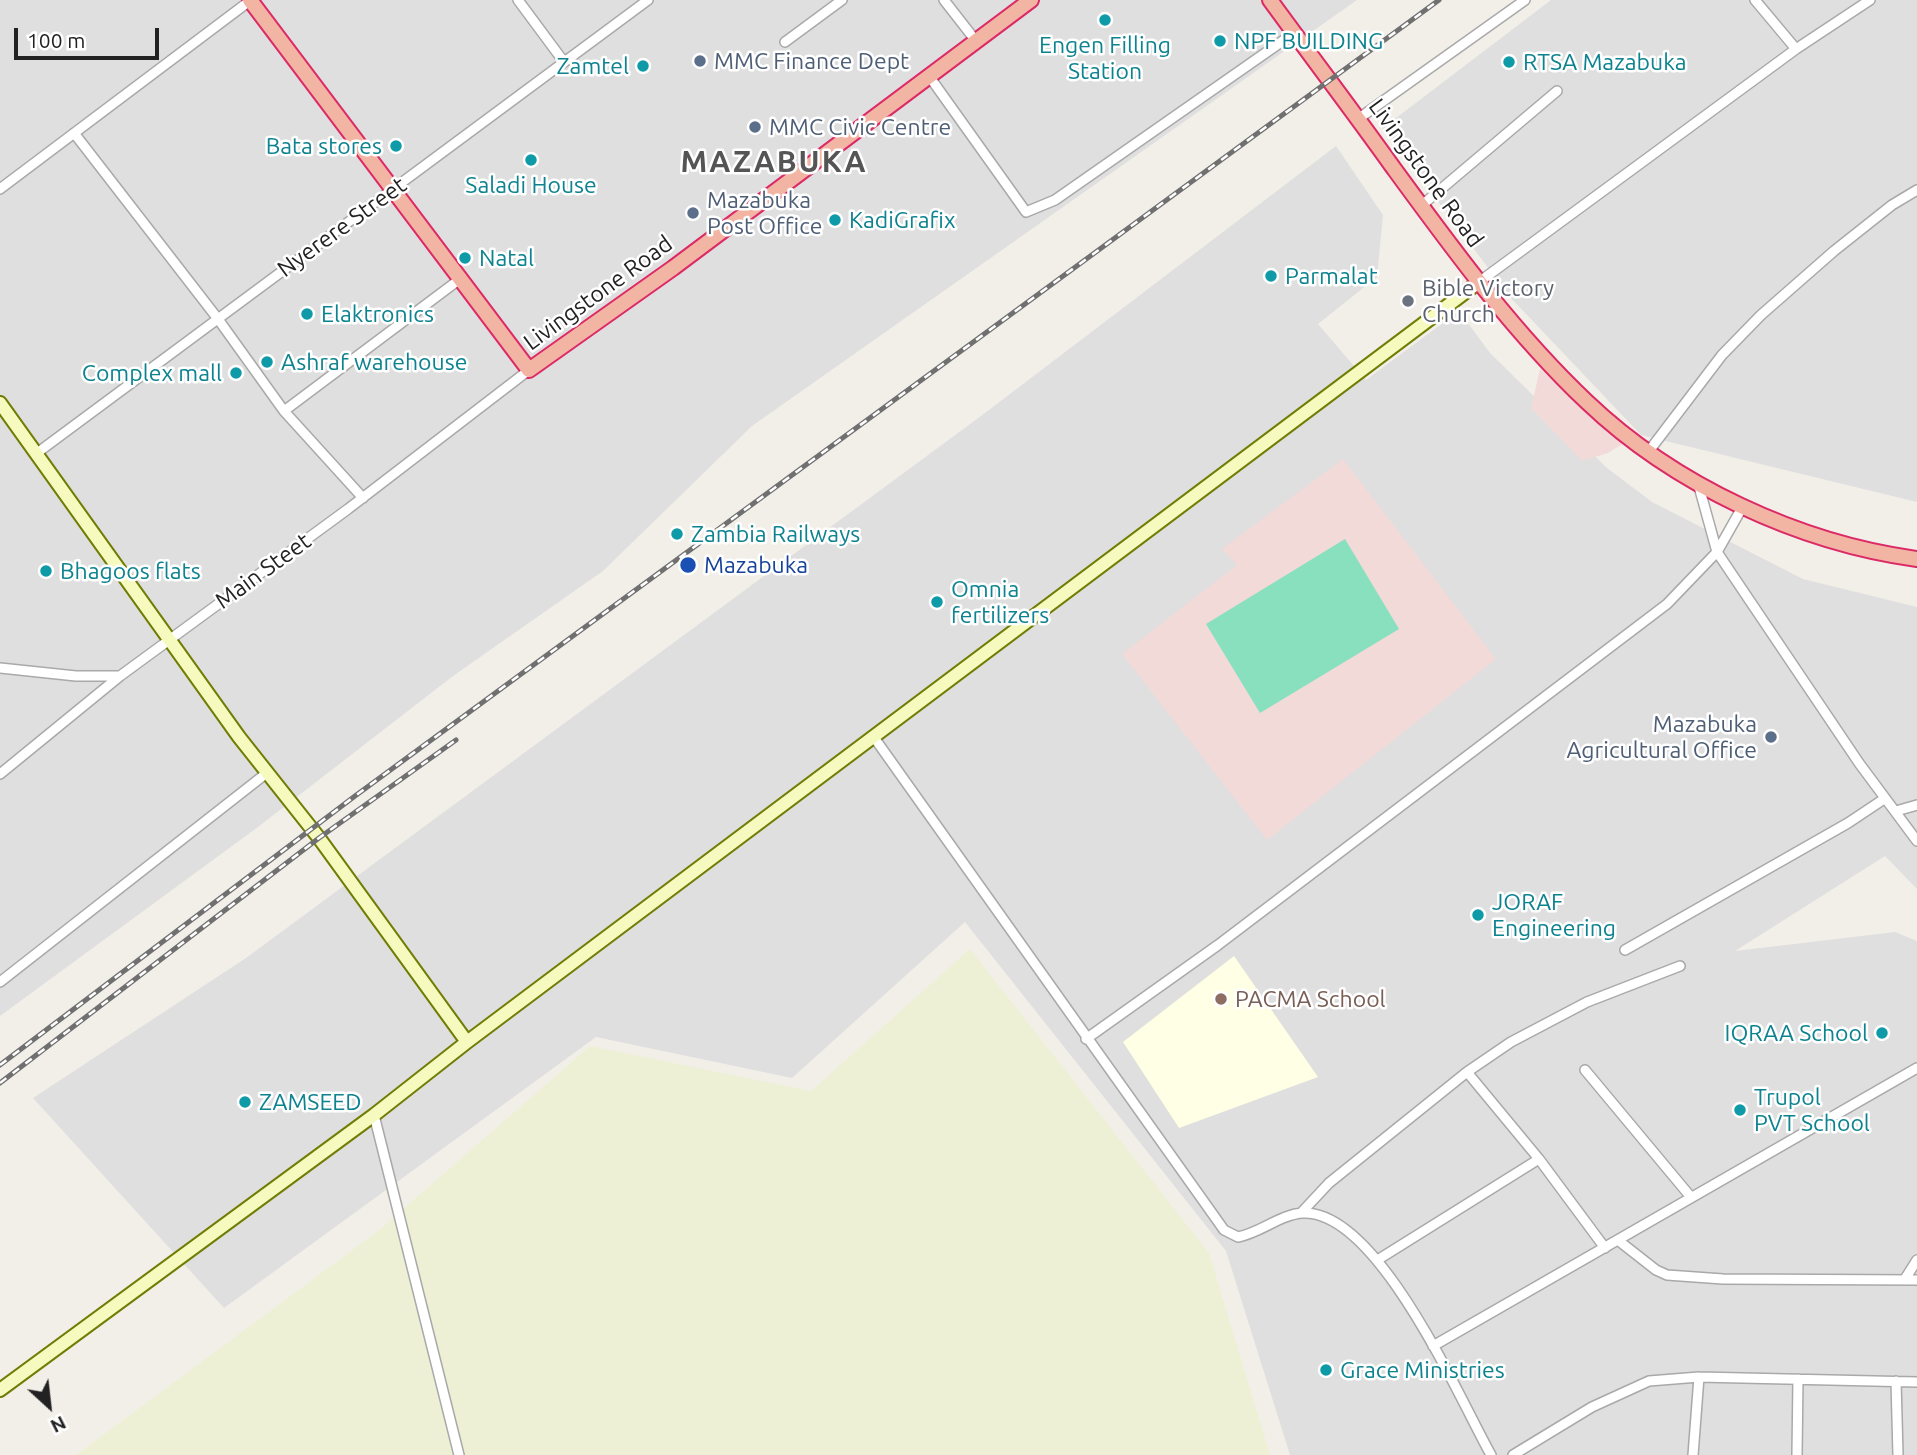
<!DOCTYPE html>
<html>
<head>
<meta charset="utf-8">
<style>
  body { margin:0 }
  #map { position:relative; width:1917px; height:1455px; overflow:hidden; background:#f2efe9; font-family:Ubuntu,sans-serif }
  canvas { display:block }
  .north { position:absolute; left:14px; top:1371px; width:70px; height:70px; -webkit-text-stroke:5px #fff; paint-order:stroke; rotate:153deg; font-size:19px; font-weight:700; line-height:28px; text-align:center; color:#222 }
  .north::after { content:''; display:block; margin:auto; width:24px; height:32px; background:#222; clip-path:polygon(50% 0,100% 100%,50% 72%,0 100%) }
  .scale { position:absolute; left:14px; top:28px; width:145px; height:32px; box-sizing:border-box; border:4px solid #222; border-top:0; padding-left:9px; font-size:21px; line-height:24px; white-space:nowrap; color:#222; -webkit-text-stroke:5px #fff; paint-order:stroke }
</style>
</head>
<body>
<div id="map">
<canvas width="1917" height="1455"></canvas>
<div class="north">N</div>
<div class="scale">100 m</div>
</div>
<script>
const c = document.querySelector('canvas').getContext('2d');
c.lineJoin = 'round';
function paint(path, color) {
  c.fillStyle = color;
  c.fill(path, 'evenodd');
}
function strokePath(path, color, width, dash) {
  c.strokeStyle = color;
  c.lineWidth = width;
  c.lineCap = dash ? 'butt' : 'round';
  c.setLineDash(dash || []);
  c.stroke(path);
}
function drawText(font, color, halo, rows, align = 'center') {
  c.font = font + ' Ubuntu,sans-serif';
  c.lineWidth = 5;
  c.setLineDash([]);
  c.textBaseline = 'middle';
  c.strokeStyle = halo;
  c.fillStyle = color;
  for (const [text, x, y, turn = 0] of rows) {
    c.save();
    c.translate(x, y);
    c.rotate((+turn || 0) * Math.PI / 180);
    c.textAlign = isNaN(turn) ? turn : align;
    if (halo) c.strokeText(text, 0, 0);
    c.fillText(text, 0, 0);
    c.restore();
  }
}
const residential = new Path2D(`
  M0,0H1357L752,426L603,571L453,676L258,827L0,1016Z
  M1551,0H1917V502L1641,435L1510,297L1383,128Z
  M1336,146L1383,215L1377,277L1318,324L1366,380L1459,311L1490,353L1607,468L1652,502L1803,579L1917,607V889L1885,856L1735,951L1895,932L1917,941V1455H1290L1226,1251L965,922L792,1078L596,1037L224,1308L33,1098L246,958L981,416Z`);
const commercial = new Path2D(`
  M1540,369L1589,414L1624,443L1608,453L1582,461L1531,408Z
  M1343,459L1496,659L1267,840L1122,654L1237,565L1222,549Z`);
const education = new Path2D(`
  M1234,956L1318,1077L1179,1128L1123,1042Z`);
const farmland = new Path2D(`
  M970,949L1209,1253L1270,1455H76L378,1231L590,1046L811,1091Z`);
const pitch = new Path2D(`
  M1345,539L1399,629L1260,713L1206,624Z`);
const minor = new Path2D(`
  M518,0L564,62
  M944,0L976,41
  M1755,0L1796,49
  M785,42L842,0
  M929,76L1026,212L1055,200L1294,33
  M1358,119L1525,0
  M74,133L218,319L284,411L460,279
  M0,189L251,0
  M1421,206L1557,91
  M1479,282L1796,49L1870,0
  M284,411L363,498
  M1649,451L1722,355L1761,315L1834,251L1892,205L1917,190
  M37,453L648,0
  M1698,483L1717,552L1859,763L1917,841
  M0,668L76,676H120
  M873,736L1224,1230L1238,1237C1260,1233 1281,1214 1303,1213C1378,1210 1459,1398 1491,1455
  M0,774L120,676L348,509L529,370
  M1896,811L1917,805
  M1625,950L1848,823L1884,799
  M0,982L268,772
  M1086,1039L1218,945L1667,604L1717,552L1743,506
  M1585,1070L1690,1196
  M1467,1072L1539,1159L1605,1248
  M374,1115L459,1455
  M1301,1213L1329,1183L1467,1072L1511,1042L1587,1002L1680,966
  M1619,1241L1656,1270L1667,1275L1723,1279L1917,1280
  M1379,1259L1539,1159
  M1905,1279L1917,1260
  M1433,1346L1917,1068
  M1896,1381L1898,1455
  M1513,1455L1592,1407L1649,1381L1699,1377L1917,1382
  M1693,1455L1699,1377
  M1797,1455L1798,1379`);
const secondary = new Path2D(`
  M0,403L239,737L319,838L467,1042
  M0,1390L374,1115L467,1042L1479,282`);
const trunk = new Path2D(`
  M250,0L529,370L673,268L1031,0
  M1270,0C1310,55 1352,110 1392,166C1452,248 1513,332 1587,402C1674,485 1799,543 1917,559`);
const rail = new Path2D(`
  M0,1065L355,796L1439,0
  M0,1083L319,838L456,740`);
const markers = [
  [1105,20,7,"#0f9aa8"],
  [1220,41,7,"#0f9aa8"],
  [700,61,7,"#5c6f8a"],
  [1509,62,7,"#0f9aa8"],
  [643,66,7,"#0f9aa8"],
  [755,127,7,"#5c6f8a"],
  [396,146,7,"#0f9aa8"],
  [531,160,7,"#0f9aa8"],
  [693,213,7,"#5c6f8a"],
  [835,220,7,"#0f9aa8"],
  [465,258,7,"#0f9aa8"],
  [1271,276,7,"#0f9aa8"],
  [1408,301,7,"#6b7280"],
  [307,314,7,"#0f9aa8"],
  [267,362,7,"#0f9aa8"],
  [236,373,7,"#0f9aa8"],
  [677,534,7,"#0f9aa8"],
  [688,565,9,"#1a4fb4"],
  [46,571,7,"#0f9aa8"],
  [937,602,7,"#0f9aa8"],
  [1771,737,7,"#5c6f8a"],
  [1478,915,7,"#0f9aa8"],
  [1221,999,7,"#8d6e63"],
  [1882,1033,7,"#0f9aa8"],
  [245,1102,7,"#0f9aa8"],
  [1740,1110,7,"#0f9aa8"],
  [1326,1370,7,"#0f9aa8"]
];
const cultureNames = [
  ["NPF BUILDING",1234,41],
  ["Engen Filling",1105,45,"center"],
  ["Station",1105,71,"center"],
  ["RTSA Mazabuka",1523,62],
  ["Zamtel",629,66,"right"],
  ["Bata stores",382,146,"right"],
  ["Saladi House",531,185,"center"],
  ["KadiGrafix",849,220],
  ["Natal",479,258],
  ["Parmalat",1285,276],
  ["Elaktronics",321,314],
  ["Ashraf warehouse",281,362],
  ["Complex mall",222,373,"right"],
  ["Zambia Railways",691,534],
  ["Bhagoos flats",60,571],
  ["Omnia",951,589],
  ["fertilizers",951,615],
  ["JORAF",1492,902],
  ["Engineering",1492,928],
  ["IQRAA School",1868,1033,"right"],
  ["Trupol",1754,1097],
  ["PVT School",1754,1123],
  ["ZAMSEED",259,1102],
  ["Grace Ministries",1340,1370]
];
const serviceNames = [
  ["MMC Finance Dept",714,61],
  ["MMC Civic Centre",769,127],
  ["Mazabuka",707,200],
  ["Post Office",707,226],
  ["Mazabuka",1757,724,"right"],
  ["Agricultural Office",1757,750,"right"]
];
const streetNames = [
  ["Livingstone Road",1426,173,54],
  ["Nyerere Street",342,227,-36],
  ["Livingstone Road",598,293,-36],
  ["Main Steet",263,571,-36]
];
const worshipNames = [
  ["Bible Victory",1422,288],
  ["Church",1422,314]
];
const transitNames = [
  ["Mazabuka",704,565]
];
const educationNames = [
  ["PACMA School",1235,999]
];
const districtNames = [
  ["MAZABUKA",774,162]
];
paint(residential, '#e0dfdf');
paint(commercial, '#f2dad9');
paint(education, '#ffffe5');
paint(farmland, '#eef0d5');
paint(pitch, '#88e0be');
strokePath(minor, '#a9a9a9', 12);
strokePath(secondary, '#707d05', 16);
strokePath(trunk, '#dc2a67', 18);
strokePath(minor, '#fff', 9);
strokePath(secondary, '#f7fabf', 12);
strokePath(trunk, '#f2b4a3', 14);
strokePath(rail, '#707070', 5);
strokePath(rail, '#fff', 2.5, [8]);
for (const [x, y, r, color] of markers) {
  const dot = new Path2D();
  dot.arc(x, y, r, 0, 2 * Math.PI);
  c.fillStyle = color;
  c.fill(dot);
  strokePath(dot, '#fff', 2.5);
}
drawText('23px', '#0d838f', '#fff', cultureNames, 'left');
drawText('23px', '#4e5e75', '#fff', serviceNames, 'left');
drawText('23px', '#222', '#fff', streetNames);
drawText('23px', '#5b616d', '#fff', worshipNames, 'left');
drawText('23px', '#164399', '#fff', transitNames, 'left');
drawText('23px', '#785e54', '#fff', educationNames, 'left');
c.letterSpacing = '2px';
drawText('bold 30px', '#555', '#fff', districtNames);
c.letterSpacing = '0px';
</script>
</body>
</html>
